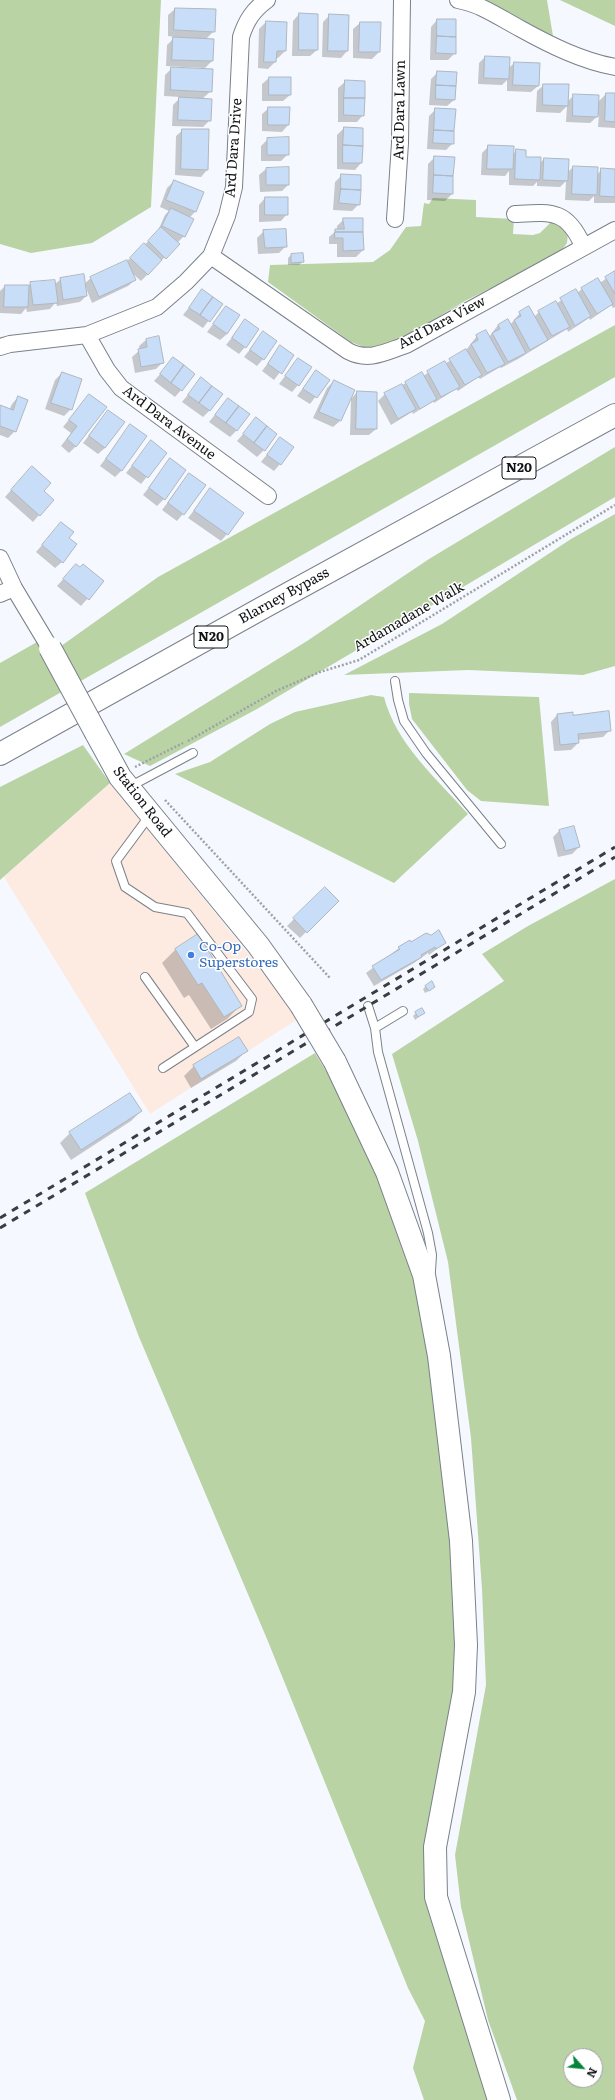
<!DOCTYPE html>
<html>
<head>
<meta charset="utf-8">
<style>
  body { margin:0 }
  #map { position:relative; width:615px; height:2100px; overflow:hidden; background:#f5f9ff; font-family:Literata,serif }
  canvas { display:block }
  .north { position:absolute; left:563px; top:2048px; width:40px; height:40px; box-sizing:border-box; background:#fff; border:1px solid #9fa0a1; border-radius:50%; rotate:117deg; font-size:11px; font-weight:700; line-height:16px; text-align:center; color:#101215 }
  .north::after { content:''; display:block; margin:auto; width:14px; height:18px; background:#07833c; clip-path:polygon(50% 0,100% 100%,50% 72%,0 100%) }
</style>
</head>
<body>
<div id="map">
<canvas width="615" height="2100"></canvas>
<div class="north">N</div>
</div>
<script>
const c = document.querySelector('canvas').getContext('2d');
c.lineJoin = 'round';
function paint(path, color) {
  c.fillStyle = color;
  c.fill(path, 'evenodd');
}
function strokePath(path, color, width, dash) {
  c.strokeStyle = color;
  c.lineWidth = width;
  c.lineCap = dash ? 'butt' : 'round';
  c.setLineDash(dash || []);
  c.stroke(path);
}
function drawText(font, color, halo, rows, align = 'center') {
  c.font = font + ' Literata,serif';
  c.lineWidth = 3;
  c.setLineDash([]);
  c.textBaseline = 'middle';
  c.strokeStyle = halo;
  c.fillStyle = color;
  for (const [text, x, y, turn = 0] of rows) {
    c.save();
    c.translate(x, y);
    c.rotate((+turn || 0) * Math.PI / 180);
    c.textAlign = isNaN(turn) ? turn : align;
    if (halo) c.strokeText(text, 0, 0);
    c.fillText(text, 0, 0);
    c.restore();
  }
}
const commercial = new Path2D(`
  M110,783L285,999L298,1019L150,1114L4,877Z`);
const green = new Path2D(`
  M0,0H161L151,207L92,243L31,253L0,244Z
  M484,0H547L553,36L520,20Z
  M560,0H615V26Z
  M433,198L476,200V217L514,219L513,234L533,235L540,233L551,222H557L568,233L567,243L559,254L465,301L396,342L371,350L351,342L268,282L270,265L373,262L390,250L406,227L421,226L424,203L429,204Z
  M615,325V377L0,727V663L37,642L44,654L61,646L158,577Z
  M615,447V497L257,709L150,766L124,754L307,641L429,559Z
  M615,514V666L583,675L468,670L344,675L442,624L571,539Z
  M409,693L539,697L549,806L481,801L467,790L412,719L409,704Z
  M371,695L384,697C396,744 437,779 468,814L394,883L175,774L210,762L270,724L295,712Z
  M83,745L110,783L0,880V787Z
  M615,879V2100H517L488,2020L461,1907L455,1855L486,1685L482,1589L471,1438L448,1262L418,1141L392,1054L504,981L482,954L528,926ZM571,2056H595V2080H571Z
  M315,1053L345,1102L383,1186L404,1246L426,1328L457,1585L458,1686L424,1850L493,2100H424L413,2068L425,2021L408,1988L267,1639L139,1337L85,1193Z`);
const shadow = new Path2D(`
  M175,9L214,31L205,40H213L212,61L205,68L166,66L167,45L175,37L168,36V15Z
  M299,14L317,50L310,56H292L293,21Z
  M330,15L347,51L341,58L322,57L323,22Z
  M437,20L455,53L448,60H430L431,27Z
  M266,22L286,23L285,51L278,58H275V62L268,69L258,68L259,29Z
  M360,23H380L379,52L372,59L353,58V29Z
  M485,57L509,68L514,63L538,86L531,92L507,91V80L502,85L478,84L479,63Z
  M172,68L211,91L202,99L210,120L203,127L172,126L173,105L181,97L164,96L165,75Z
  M438,72L454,100L447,106L429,105L431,79Z
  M269,78L290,95L283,101H262V84Z
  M345,82L363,115L357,122H338V88Z
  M544,85L567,102L574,95L597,103L606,94H615V128L598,127L599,115L590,123L566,122L567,106L560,113L536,112L537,91Z
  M269,108L288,125L282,132L262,131V114Z
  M436,109L453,143L446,150L427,149L429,116Z
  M344,128L361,163L355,170L337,169V135Z
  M183,130H208L207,170L201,177L175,175L176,136Z
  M268,139L288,154L281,161H261V146Z
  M489,146L512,155L517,150L525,158L540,163L544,159L567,173L573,167L597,175L602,169L615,170V203H594V196L589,201L565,200L566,181L560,187L537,186V182L533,186L509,185V171L505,176L481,175L482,153Z
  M435,157L452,194L445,201L427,200L428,164Z
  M288,168V185L282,191L260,192L259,175L266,169Z
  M342,175L359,204L352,211L333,210L335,182Z
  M174,181L195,212L189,218L184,236L177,243L178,244L141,281L132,273L135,280L128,286L92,303L86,288V296L80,302L57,306L56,302L50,309L27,312L26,308L21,314L0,313V291L5,286H28L31,283L55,284L61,279L84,284L91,278L127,261L157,233L165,215L169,211L160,207L167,188Z
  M265,198L287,214L281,221L259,222V205Z
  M344,219L363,250L356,257H337V244H329V237L337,230V226Z
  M264,231L286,246L279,253L258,254L257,238Z
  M291,255L303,262L299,265H288V258Z
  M615,272V307L613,308L611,305L590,320L589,318L568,332L567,329L518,359L501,368L500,367L480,379L478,377L458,391L456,389L434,403L433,401L413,414L412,412L391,425L378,401L385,394L406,383L423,376L445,362V364L466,350L477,336L489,337L498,325H510L520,313L534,317L539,312L556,304L576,290L577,293L582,289L600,283Z
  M202,291L221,304L203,328L183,315Z
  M226,307L227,334L220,340L207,332Z
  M245,321V347L239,354L226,345Z
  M263,333V359L257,366L244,357Z
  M146,340L163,362L156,369L135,373L132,357L140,350L139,346Z
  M280,347L293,355L274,380L262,371Z
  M173,359L181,390L175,397L154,381Z
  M298,359V385L292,392L279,384Z
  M316,371L328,380L310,404L297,396Z
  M62,373L71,409L64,416L45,409L55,380Z
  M201,379L210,410L203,417L182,402Z
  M334,381L340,421L333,427L313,418L327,388Z
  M357,392L376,429L369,435H350L351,399Z
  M89,395L76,446L69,453L61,446L71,433L63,427Z
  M18,397L15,431L8,438L0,435V406L9,410L12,404Z
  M228,399L236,431L230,437L209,422Z
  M108,411L105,448L98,454L83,443Z
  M256,419L264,450L257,457L237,441Z
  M130,426L122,470L115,477L100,466Z
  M280,438V464L274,471L261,462Z
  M151,442L166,453L141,484L126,473Z
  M170,460L164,499L157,506L143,495Z
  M25,474L42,491L39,515L33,522L5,497Z
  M189,474L183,514L177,521L162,510Z
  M210,490L227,534L221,541L188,518Z
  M61,523L68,538L62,562L55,568L36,552Z
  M76,565L103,581L81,606L57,586Z
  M557,715L572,716L610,730L603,737L577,740L578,743L571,750L554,751L551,722Z
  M559,831L579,847L572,854L558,857L553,837Z
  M325,888L337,901L300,938L287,926Z
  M198,936L240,1006L227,1019L211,1029L189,995L184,998L162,963L175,950Z
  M445,943L429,955L428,953L414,963L374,986L366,973L399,948L411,944Z
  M426,986L431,990L425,993L423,989Z
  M416,1013H424L415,1020L413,1016Z
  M239,1039L246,1051L236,1061L191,1088L184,1076L194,1066Z
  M141,1111L131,1121L71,1160L60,1143L70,1133Z`);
const building = new Path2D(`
  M175,8L216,9L215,32L174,30Z
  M299,13L318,14V50H299Z
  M329,14L349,15L348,51H328Z
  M437,19H456V37L437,36Z
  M266,21L287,22L286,51H277L276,62H264Z
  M360,22H381L380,52H359Z
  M437,36L456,37V54L436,53Z
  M173,37L214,39L213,61L172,60Z
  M485,56L510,57L509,79L484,78Z
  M514,62L540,63L539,86L513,85Z
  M171,67L213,69L212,92L171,90Z
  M437,71L457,72L456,86L436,85Z
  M269,77H291V95H269Z
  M345,80L365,81V98H344Z
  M543,84H569L568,106L543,105Z
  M436,85L456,86L455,100L436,99Z
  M606,93H615V122L605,121Z
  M573,94L599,95L598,117L573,116Z
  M179,97L212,99L211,121L178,120Z
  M344,98H365L364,116L344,115Z
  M268,107H290L289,125H268Z
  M435,108L456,109L454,131L434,130Z
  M344,127L363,128V146L343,145Z
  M182,129H209L208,170L181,169Z
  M434,130L454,131V144L433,143Z
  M289,137V155H267V138Z
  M343,145L363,146L362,163H343Z
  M488,145L514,146L513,169H487Z
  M516,149L526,150V157H541L540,180L515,179Z
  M434,156L455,157L453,176L434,175Z
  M544,158L569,159L568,181L543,180Z
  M573,166L598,167L597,195L572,194Z
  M289,167V185H266V168Z
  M601,168L615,169V197L600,196Z
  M341,174L361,175V190L341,189Z
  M434,175L453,176V194L433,193Z
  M174,180L204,192L196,212L166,200Z
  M341,189L361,190L360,205L339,203Z
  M265,197H288V215H265Z
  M171,208L194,219L185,237L162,226Z
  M343,218H363V232H335V229H344Z
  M161,227L180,244L166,259L148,241Z
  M286,229L287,247L265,248L263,230Z
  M335,232H363L364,250L343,251V238H335Z
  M144,243L162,260L148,275L130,258Z
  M303,253L304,262L291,263V254Z
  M127,260L136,280L99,297L90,277Z
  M615,271V294L605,277Z
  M84,274L87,296L63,300L60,278Z
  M598,278L613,304L597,314L581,288Z
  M55,280L58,303L33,305L30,282Z
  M5,285H29L28,307H4Z
  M202,289L213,297L200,315L189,308Z
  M576,289L591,316L575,326L560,298Z
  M213,297L223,304L210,322L200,315Z
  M556,301L570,327L552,336L538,311Z
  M226,306L240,315L227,334L213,324Z
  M529,306L548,340L530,350L514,320L521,316L519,312Z
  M245,319L259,329L246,348L232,338Z
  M508,319L526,353L508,362L492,333L500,329L498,325Z
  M486,330L505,364L487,373L471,344L478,340L476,335Z
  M263,331L277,341L264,360L250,350Z
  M159,336L164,363L141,367L138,349L147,347L146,339Z
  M280,345L294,355L282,374L268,364Z
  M466,349L482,375L465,385L449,359Z
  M173,357L184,365L171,383L160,374Z
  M298,358L312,367L299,386L285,376Z
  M445,361L460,387L441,397L427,371Z
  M184,365L195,374L182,391L171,383Z
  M316,370L330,380L317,398L303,389Z
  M62,372L82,379L72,410L51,403Z
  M422,372L437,399L420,409L405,382Z
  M201,377L212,386L199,403L188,395Z
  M334,380L355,390L341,421L319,412Z
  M402,384L416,409L398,419L384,393Z
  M212,386L223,394L210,411L199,403Z
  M357,391L377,392V429H356Z
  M89,394L107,407L76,447L67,439L77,426L69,420Z
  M18,396L28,400L16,432L0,426V405L13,410Z
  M228,398L239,406L226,423L215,415Z
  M239,406L250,414L237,431L226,423Z
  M108,410L125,422L105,448L89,436Z
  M256,417L267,426L254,443L243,434Z
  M130,424L147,436L122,471L106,459Z
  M267,426L277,434L265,451L254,443Z
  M280,437L294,447L281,465L267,455Z
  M151,440L167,453L148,478L132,466Z
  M170,458L186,470L165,500L149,488Z
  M32,466L51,483L44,491L54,500L40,516L11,490Z
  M189,473L206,485L184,515L168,503Z
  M210,488L244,513L228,535L194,511Z
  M61,522L74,532L69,538L77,544L63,563L42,545Z
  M76,564L80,567L83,564L104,581L89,600L63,579Z
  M609,711L611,731L578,734L579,743L560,745L557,714L573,712V715Z
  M574,826L580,847L565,851L559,830Z
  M325,887L339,901L307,933L293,918Z
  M439,930L446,943L436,949L435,947L421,955L422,957L381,980L372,966L400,949L398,947L410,940L411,942L426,933L431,935Z
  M198,934L242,1006L224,1017L202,983L198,985L175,949Z
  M432,981L435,987L429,991L425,986Z
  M422,1008L425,1013L418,1017L415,1012Z
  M239,1037L248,1051L201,1079L193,1065Z
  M130,1093L142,1111L81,1150L69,1132Z`);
const path = new Path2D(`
  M188,741L276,691L320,672L359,660L615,505
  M135,767L183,743
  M165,800L330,978`);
const lane = new Path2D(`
  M395,681L398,700L404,721L426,753L501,844
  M129,787L193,753
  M150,815L116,861L125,887L155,907L187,913L252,999L249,1012L163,1068
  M145,977L195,1047
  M368,1006L375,1028
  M403,1011L375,1028L378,1052L428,1233L432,1255L431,1271L429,1272`);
const street = new Path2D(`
  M458,0C481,4 500,18 521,29C550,45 582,61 615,67
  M515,214C551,212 567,209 583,246
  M395,219L400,143L402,0
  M211,256L348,351C369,362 385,352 406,345L615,230
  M87,335L107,370L121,388L268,496
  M0,347L10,344L87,335L157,307L186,282L211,256L227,216L234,187L241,37C246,21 253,10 267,0
  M0,558L14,588L50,648
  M0,594L14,588`);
const secondary = new Path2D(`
  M96,733L120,777L258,945L301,1005
  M335,1062L387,1172L424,1275L439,1356L461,1541L466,1645L464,1692L435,1847L436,1897L499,2100`);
const highway = new Path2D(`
  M0,754L264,607L615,415`);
const rail = new Path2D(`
  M0,1218L615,847
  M0,1228L615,857`);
const secondaryBridge = new Path2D(`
  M50,648L96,733
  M301,1005L335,1062`);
const markers = [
  [191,955,4,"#3f7fe0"]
];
const shields = [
  [519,468,34],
  [211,637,34]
];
const shieldNames = [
  ["N20",519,468],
  ["N20",211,637]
];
const streetNames = [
  ["Ard Dara Lawn",400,110,-89],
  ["Ard Dara Drive",234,148,-86],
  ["Ard Dara View",442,323,-28],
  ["Ard Dara Avenue",169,423,37],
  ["Blarney Bypass",284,596,-29],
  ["Ardamadane Walk",409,617,-30],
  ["Station Road",142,802,52]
];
const shopNames = [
  ["Co-Op",199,947],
  ["Superstores",199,963]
];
paint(commercial, '#fdebe1');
paint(green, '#b9d3a5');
paint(shadow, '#0003');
paint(building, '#c7ddf8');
strokePath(building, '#b0b7bf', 1);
strokePath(lane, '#7a8189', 10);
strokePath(street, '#7a8189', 18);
strokePath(secondary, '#7a8189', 24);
strokePath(highway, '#7a8189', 24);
strokePath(path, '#9ea2a6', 2.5, [2, 2]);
strokePath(lane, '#fff', 8);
strokePath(street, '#fff', 16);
strokePath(secondary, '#fff', 22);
strokePath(highway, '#fff', 22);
strokePath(rail, '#3b3d40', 3, [7, 7]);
strokePath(secondaryBridge, '#7a8189', 24, []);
strokePath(secondaryBridge, '#fff', 22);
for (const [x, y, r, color] of markers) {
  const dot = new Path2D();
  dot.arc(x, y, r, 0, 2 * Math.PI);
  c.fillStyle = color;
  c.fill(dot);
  strokePath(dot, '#fff', 1.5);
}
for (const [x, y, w] of shields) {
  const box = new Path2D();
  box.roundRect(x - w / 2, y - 11, w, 22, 3);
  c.fillStyle = '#fff';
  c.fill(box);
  strokePath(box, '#101215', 1);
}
drawText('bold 13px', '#101215', null, shieldNames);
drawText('14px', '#101215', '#fff', streetNames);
drawText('14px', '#366cbe', '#fff', shopNames, 'left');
</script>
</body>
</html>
